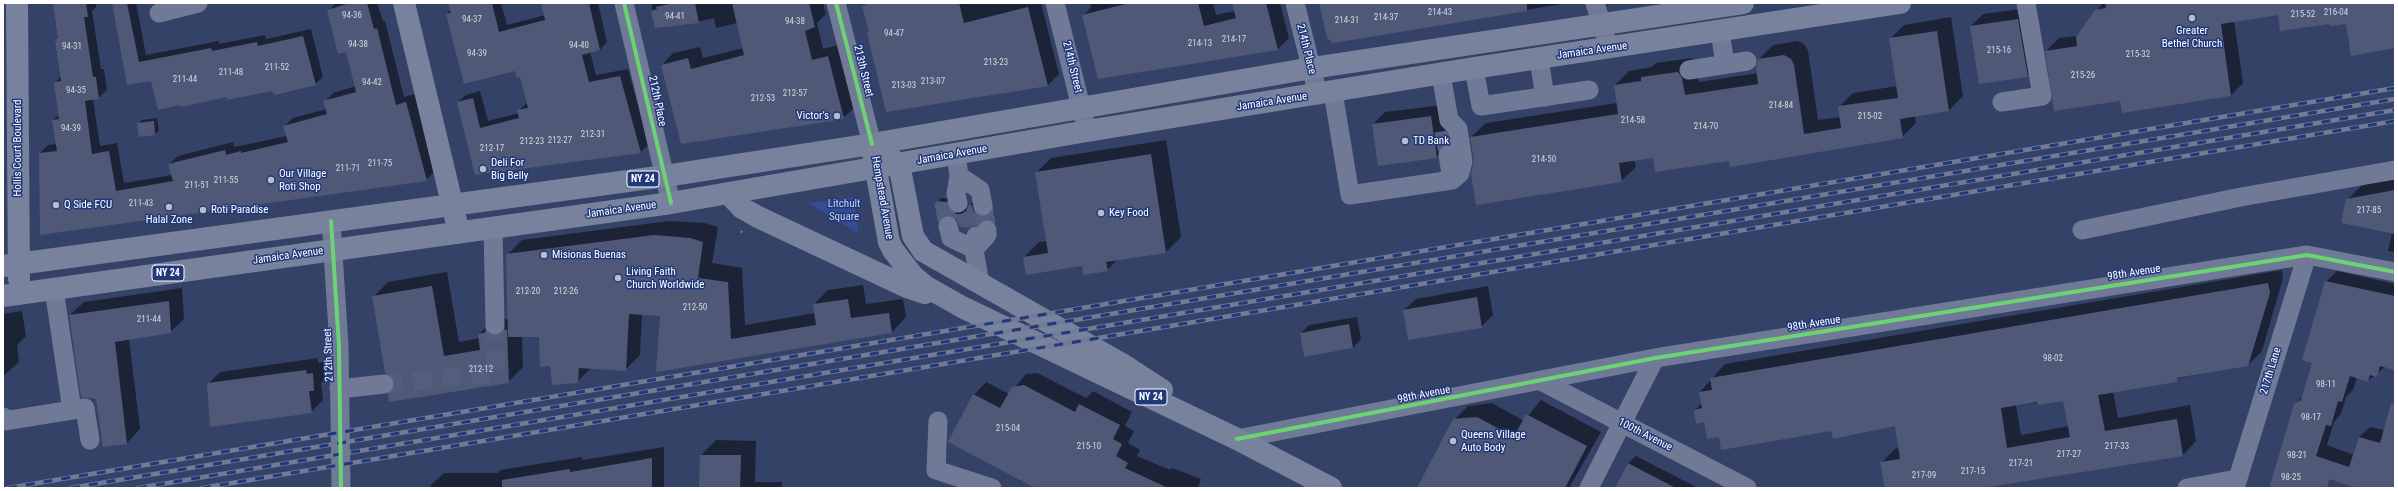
<!DOCTYPE html>
<html>
<head>
<meta charset="utf-8">
<style>
  body { margin:0 }
  #map { position:relative; width:2398px; height:491px; overflow:hidden; background:#354267; font-family:"Roboto Condensed",sans-serif }
  canvas { display:block }
  .frame { position:absolute; inset:0; border:4px solid #fff; pointer-events:none }
</style>
</head>
<body>
<div id="map">
<canvas width="2398" height="491"></canvas>
<div class="frame"></div>
</div>
<script>
const c = document.querySelector('canvas').getContext('2d');
c.lineJoin = 'round';
function paint(path, color) {
  c.fillStyle = color;
  c.fill(path, 'evenodd');
}
function strokePath(path, color, width, dash) {
  c.strokeStyle = color;
  c.lineWidth = width;
  c.lineCap = dash ? 'butt' : 'round';
  c.setLineDash(dash || []);
  c.stroke(path);
}
function drawText(font, color, halo, rows, align = 'center') {
  c.font = font + ' "Roboto Condensed",sans-serif';
  c.lineWidth = 3;
  c.setLineDash([]);
  c.textBaseline = 'middle';
  c.strokeStyle = halo;
  c.fillStyle = color;
  for (const [text, x, y, turn = 0] of rows) {
    c.save();
    c.translate(x, y);
    c.rotate((+turn || 0) * Math.PI / 180);
    c.textAlign = isNaN(turn) ? turn : align;
    if (halo) c.strokeText(text, 0, 0);
    c.fillText(text, 0, 0);
    c.restore();
  }
}
const green = new Path2D(`
  M854,197L858,233L808,203Z`);
const shadow = new Path2D(`
  M54,3H96V7L92,11L101,69H104L107,90L98,98L93,99L100,146L117,143L124,183L172,175L169,164L178,156L233,142L234,147L287,136L285,126L293,118L327,109L325,102L333,93L356,86L347,51L328,11L336,3H377L383,21H385L404,97L415,94L435,171L426,180L41,234L40,153L48,145L57,144L53,120L59,115L55,83L61,76L56,39L59,36Z
  M113,3H136L146,55L219,41V44L265,35L266,39L311,29L323,77L315,84L227,96L151,80L128,84Z
  M471,3H501L507,25L545,15L542,3H598L607,42L600,50L590,52L596,75L628,69L649,144L641,152L476,173L458,102L466,95L480,91L488,121L519,113L518,111L527,103L521,76L516,70L447,14L454,7Z
  M652,3H823L826,14L817,23L823,49L839,45L855,107L843,118L662,65L673,53L700,47L703,58L743,48L737,23L716,28L714,18L683,25V22L652,11Z
  M864,3H1041L1059,74L1048,85L870,32Z
  M1090,3H1213L1216,15L1235,11L1233,3H1280L1289,38L1278,49L1084,15L1091,7Z
  M1320,3H1568L1333,42Z
  M2103,3H2395V48L2347,23H2330L2279,14L2234,21L2243,83L2231,95L2121,100L2046,51L2059,38L2078,36Z
  M2029,8L2039,64L2027,76L1971,26L1983,14Z
  M1951,17L1963,96L1949,110L1915,116L1916,123L1902,137L1730,160L1654,157L1634,160L1636,167L1621,181L1475,160L1471,137L1486,123L1617,103L1615,85L1629,71L1652,67L1656,63L1692,58L1696,64L1699,82L1758,73L1759,59L1773,45L1798,41L1805,45L1808,51L1818,120L1841,117L1839,107L1853,93L1897,86L1890,39L1904,25Z
  M1443,105L1449,145L1437,157L1373,124L1385,112Z
  M157,118L159,130L155,134L140,136L138,124L142,120Z
  M1166,140L1181,237L1166,252L1118,259L1107,270L1024,257L1039,242L1047,241L1036,173L1051,158Z
  M2395,178V252L2388,251L2392,233L2347,200L2362,185Z
  M941,198L950,199L959,210L968,208L973,202L983,213H990L994,211L995,215L991,219L957,218L937,202Z
  M669,221L705,223L718,227L712,263L742,268L745,325L815,313L814,304L828,290L863,285L866,304L903,299L906,317L892,332L658,371L661,315L642,314L640,355L625,370L591,368L577,382L551,365L540,336H522L523,367L508,382L395,388L396,382L373,297L388,282L447,272L459,342L480,338L479,334L494,319L503,318L509,320L507,255L522,240Z
  M2282,270L2283,278L2262,351L2248,365L2113,391L2118,418L2190,405L2196,441L2183,455L1979,488H1886L1881,463L1895,449L1900,448L1896,425L1720,436L1695,410L1702,403L1700,392L1725,364ZM2064,400L2069,426L2021,435L2016,405Z
  M2337,271L2395,284V369L2386,366L2368,381L2357,377L2353,390L2346,397L2341,414L2334,422L2327,445L2354,455L2359,437L2370,427L2384,430L2395,412V488H2360L2318,474L2314,488H2269L2294,405L2303,396L2313,363L2326,282Z
  M1488,286L1493,315L1481,327L1404,310L1416,299Z
  M182,288L184,319L170,332L129,339L140,429L127,443L104,446L97,398L70,315L84,302Z
  M22,311L26,336L17,345L19,362L3,376V314Z
  M1357,317L1361,339L1353,348L1304,356L1301,333L1309,325Z
  M318,358V363L325,362L326,378L321,383L323,400L311,412L208,384L220,372Z
  M1037,373L1086,398L1093,391L1132,412L1125,426L1134,431L1128,443L1140,450L1137,456L1170,470L1172,468L1201,479L1198,488H1037L974,395L986,382L1009,394L1026,374Z
  M1541,400L1601,432L1569,488H1423L1454,420L1468,406L1492,403L1524,421Z
  M716,440L756,441L755,482H782V488H700L701,455Z
  M664,447V488H431V485L444,473H498L500,470L582,457V460Z
  M1636,456L1698,488H1616L1628,463Z`);
const building = new Path2D(`
  M53,3H86L88,17H84L93,77H96L99,99L85,101L92,154L109,151L116,191L173,181L168,164L225,150L226,155L241,151V153L288,142L283,126L327,114L323,101L356,92L346,52L338,54L327,10L350,3H367L374,29L377,28L396,105L406,102L427,181L40,235L39,153L57,151L52,120L59,119L54,82L61,81L55,39L58,38Z
  M112,3H127L139,62L211,48L212,51L257,42L258,46L303,36L316,85L275,95L272,91L227,100V97L181,107L180,105L158,110L151,81L127,85Z
  M448,3H492L499,32L545,20L541,3H589L600,50L582,55L589,82L620,76L641,153L475,175L457,102L473,98L480,128L519,118L517,110L528,108L520,77L517,78L515,71L464,84L446,14L451,13Z
  M673,3H695L699,23L655,28L651,11L657,9L656,7Z
  M732,3H809L815,27L805,31L812,60L828,56L844,119L681,144L661,65L688,58L691,69L744,55Z
  M864,3H959L964,23L1028,7L1048,86L886,112L867,33L869,32L862,6H865Z
  M1129,3H1198L1204,26L1236,18L1232,3H1266L1278,50L1098,79L1082,15Z
  M1319,3H1527V11L1333,43L1327,38Z
  M2105,3H2395V48L2351,56L2346,24L2330,26L2329,24L2280,31L2278,15L2221,24L2231,96L2122,113L2120,101L2054,111L2045,51L2077,46L2076,37L2095,10L2106,8Z
  M2018,19L2028,77L1979,84L1970,26Z
  M1937,31L1949,111L1900,119L1903,138L1730,167L1729,161L1655,172L1653,158L1619,163L1622,182L1476,205L1471,174L1474,160L1470,137L1618,114L1614,85L1641,81V77L1678,72L1682,78L1685,95L1758,84L1756,67L1758,59L1784,55L1791,59L1794,65L1804,134L1841,128L1838,106L1898,98L1889,38Z
  M1431,116L1437,158L1378,166L1372,124Z
  M154,121L155,135L139,137L137,123Z
  M1151,154L1166,253L1106,262L1108,271L1083,275L1082,266L1026,275L1023,257L1048,253L1035,172Z
  M2395,190V234L2341,223L2346,199Z
  M936,201L947,202L950,210L955,214H961L966,211L969,205H972L974,213L979,216L985,217L991,214L992,220H982L977,225L969,228L960,227L956,219L951,216L945,215L939,220Z
  M654,235L690,238L703,242L698,278L728,282L731,339L816,325L813,304L848,299L851,318L889,313L892,333L656,372L660,316L629,314L626,371L579,368L578,383L552,385L550,366L540,367L539,337H508L506,254Z
  M2325,281L2395,296V370L2380,366L2377,377L2370,375L2368,382L2350,376L2342,402L2338,401L2331,426L2326,425L2316,456L2349,467L2359,437L2380,443L2391,404H2395V488H2356L2329,479L2327,488H2269L2294,404L2301,400L2312,363L2302,360Z
  M2268,283L2270,293L2248,366L2177,378V382L2098,395L2105,431L2177,419L2183,456L1982,488H1885L1880,462L1900,459L1895,426L1833,439L1831,431L1721,450L1719,437L1707,439L1704,422L1696,424L1694,410L1702,408L1699,392L1712,390L1710,378ZM2063,401L2070,437L2007,448L2001,408L2037,402L2038,405Z
  M432,286L444,356L480,350L478,334L487,332L496,336L507,329L509,383L389,402L388,394L394,389L395,382L393,377L385,373L372,296Z
  M1477,297L1482,328L1408,340L1403,310Z
  M169,301L171,333L115,342L127,444L103,447L96,399L81,397L69,315Z
  M1349,324L1353,348L1304,357L1300,333Z
  M306,370L307,374L313,373L314,391H309L312,413L210,427L207,383Z
  M1024,385L1075,412L1079,404L1120,425L1113,439L1122,444L1116,456L1128,463L1125,468L1168,488H1035L948,442L973,394L1000,408L1012,387Z
  M1526,414L1587,446L1565,488H1417L1453,419L1477,417L1514,437Z
  M700,455H741L740,488H699Z
  M652,458V488H502V480L570,469V472Z
  M1628,463L1639,469L1676,488H1615Z`);
const minorTunnel = new Path2D(`
  M1444,131L1448,155
  M944,202L948,226
  M983,206L987,230
  M384,384L496,373L495,325`);
const path = new Path2D(`
  M741,231L744,235`);
const minor = new Path2D(`
  M624,3L671,203
  M836,3L872,144
  M1055,3L1087,131
  M1295,3L1318,95
  M1595,3L1609,48
  M159,13L198,3
  M1720,32L1725,64
  M1539,59L1545,97
  M1474,68L1481,106L1589,90
  M1689,70L1747,61
  M1333,92L1350,195L1452,180L1460,173L1463,161L1458,129L1449,120L1441,74
  M2002,102L2042,96L2026,3
  M956,154L959,176L956,194L958,203
  M1448,155L1452,180
  M959,176L980,190L983,206
  M331,221L339,346L341,488
  M948,226L951,238L974,249L987,235V230
  M493,227L495,325
  M2082,230L2241,197L2395,170
  M976,236L974,249L980,284
  M1543,382L1747,488
  M339,389L384,384
  M72,410L85,408L90,440
  M3,417L4,421L72,410L54,289
  M938,421L936,470L992,488
  M1237,439L1655,358L2307,255L2395,272
  M1589,488L1655,358
  M2187,488L2237,479
  M2235,488L2307,255`);
const major = new Path2D(`
  M17,3L19,279
  M404,3L456,220
  M873,153L889,242L893,250L913,276L925,286L962,307L1237,439L1331,488
  M887,155L899,164L913,236L923,251L1122,364L1162,390
  M728,193L742,208L758,217L907,287L925,293
  M3,266L665,176L872,144L1312,68L1743,3
  M3,296L671,203L1087,131L1474,68L1900,3`);
const rail = new Path2D(`
  M8,488L2395,88
  M71,488L2395,99
  M138,488L2395,110
  M202,488L2395,121`);
const cycleway = new Path2D(`
  M624,3L671,203
  M836,3L872,144
  M331,221L339,346L341,488
  M1237,439L1655,358L2307,255L2395,272`);
const markers = [
  [2192,18,4,"#b8bdca"],
  [837,116,4,"#b8bdca"],
  [1405,141,4,"#b8bdca"],
  [483,169,4,"#b8bdca"],
  [271,180,4,"#b8bdca"],
  [56,205,4,"#b8bdca"],
  [169,207,4,"#b8bdca"],
  [203,210,4,"#b8bdca"],
  [1101,213,4,"#b8bdca"],
  [544,255,4,"#b8bdca"],
  [618,278,4,"#b8bdca"],
  [1453,441,4,"#b8bdca"]
];
const numberNames = [
  ["214-43",1440,13],
  ["216-04",2336,13],
  ["215-52",2303,15],
  ["94-36",352,16],
  ["94-41",675,17],
  ["214-37",1386,18],
  ["94-37",472,20],
  ["214-31",1347,21],
  ["94-38",795,22],
  ["94-47",894,34],
  ["214-17",1234,40],
  ["214-13",1200,44],
  ["94-38",358,45],
  ["94-40",579,46],
  ["94-31",72,47],
  ["215-16",1999,51],
  ["94-39",477,54],
  ["215-32",2138,55],
  ["213-23",996,63],
  ["211-52",277,68],
  ["211-48",231,73],
  ["215-26",2083,76],
  ["211-44",185,80],
  ["213-07",933,82],
  ["94-42",372,83],
  ["213-03",904,86],
  ["94-35",76,91],
  ["212-57",795,94],
  ["212-53",763,99],
  ["214-84",1781,106],
  ["215-02",1870,117],
  ["214-58",1633,121],
  ["214-70",1706,127],
  ["94-39",71,129],
  ["212-31",593,135],
  ["212-27",560,141],
  ["212-23",532,142],
  ["212-17",492,149],
  ["214-50",1544,160],
  ["211-75",380,164],
  ["211-71",348,169],
  ["211-55",226,181],
  ["211-51",197,186],
  ["211-43",141,204],
  ["217-85",2369,211],
  ["212-20",528,292],
  ["212-26",566,292],
  ["212-50",695,308],
  ["211-44",149,320],
  ["98-02",2053,359],
  ["212-12",481,370],
  ["98-11",2326,385],
  ["98-17",2311,418],
  ["215-04",1008,429],
  ["215-10",1089,447],
  ["217-33",2117,447],
  ["217-27",2069,455],
  ["98-21",2297,456],
  ["217-21",2021,464],
  ["217-15",1973,472],
  ["217-09",1924,476],
  ["98-25",2291,478]
];
const shields = [
  [643,179,32],
  [168,273,32],
  [1151,397,32]
];
const shieldNames = [
  ["NY 24",643,179],
  ["NY 24",168,273],
  ["NY 24",1151,397]
];
const poiNames = [
  ["Greater",2192,31,"center"],
  ["Bethel Church",2192,44,"center"],
  ["Victor’s",829,116,"right"],
  ["TD Bank",1413,141],
  ["Deli For",491,163],
  ["Big Belly",491,176],
  ["Our Village",279,174],
  ["Roti Shop",279,187],
  ["Q Side FCU",64,205],
  ["Roti Paradise",211,210],
  ["Key Food",1109,213],
  ["Halal Zone",169,220,"center"],
  ["Misionas Buenas",552,255],
  ["Living Faith",626,272],
  ["Church Worldwide",626,285],
  ["Queens Village",1461,435],
  ["Auto Body",1461,448]
];
const streetNames = [
  ["214th Place",1306,49,76],
  ["Jamaica Avenue",1592,51,-8],
  ["214th Street",1072,67,76],
  ["213th Street",863,71,76],
  ["212th Place",657,101,78],
  ["Jamaica Avenue",1272,102,-9],
  ["Hollis Court Boulevard",18,148,-90],
  ["Jamaica Avenue",952,155,-10],
  ["Hempstead Avenue",882,198,80],
  ["Jamaica Avenue",621,210,-8],
  ["Jamaica Avenue",288,256,-8],
  ["98th Avenue",2134,273,-9],
  ["98th Avenue",1814,324,-9],
  ["212th Street",329,355,-92],
  ["217th Lane",2271,371,-73],
  ["98th Avenue",1424,395,-11],
  ["100th Avenue",1645,435,27]
];
const parkNames = [
  ["Litchult",844,204],
  ["Square",844,217]
];
paint(green, '#344d92');
paint(shadow, '#0007');
paint(building, '#4f5977');
strokePath(minorTunnel, '#535e7e', 19, [19, 10]);
strokePath(path, '#707996', 2.5, [2, 3]);
strokePath(minor, '#707996', 19);
strokePath(major, '#79829d', 22);
strokePath(rail, '#717b96', 4.5);
strokePath(rail, '#21387b', 3, [9]);
strokePath(cycleway, '#6cd273', 4);
for (const [x, y, r, color] of markers) {
  const dot = new Path2D();
  dot.arc(x, y, r, 0, 2 * Math.PI);
  c.fillStyle = color;
  c.fill(dot);
  strokePath(dot, '#21387b', 1.5);
}
drawText('9px', '#d3d6dd', null, numberNames);
for (const [x, y, w] of shields) {
  const box = new Path2D();
  box.roundRect(x - w / 2, y - 8, w, 16, 3);
  c.fillStyle = '#21387b';
  c.fill(box);
  strokePath(box, '#fff', 1);
}
drawText('bold 10px', '#fff', null, shieldNames);
drawText('11px', '#fff', '#21387b', poiNames, 'left');
drawText('11px', '#fff', '#21387b', streetNames);
drawText('11px', '#c7d3f4', '#21387b', parkNames);
</script>
</body>
</html>
